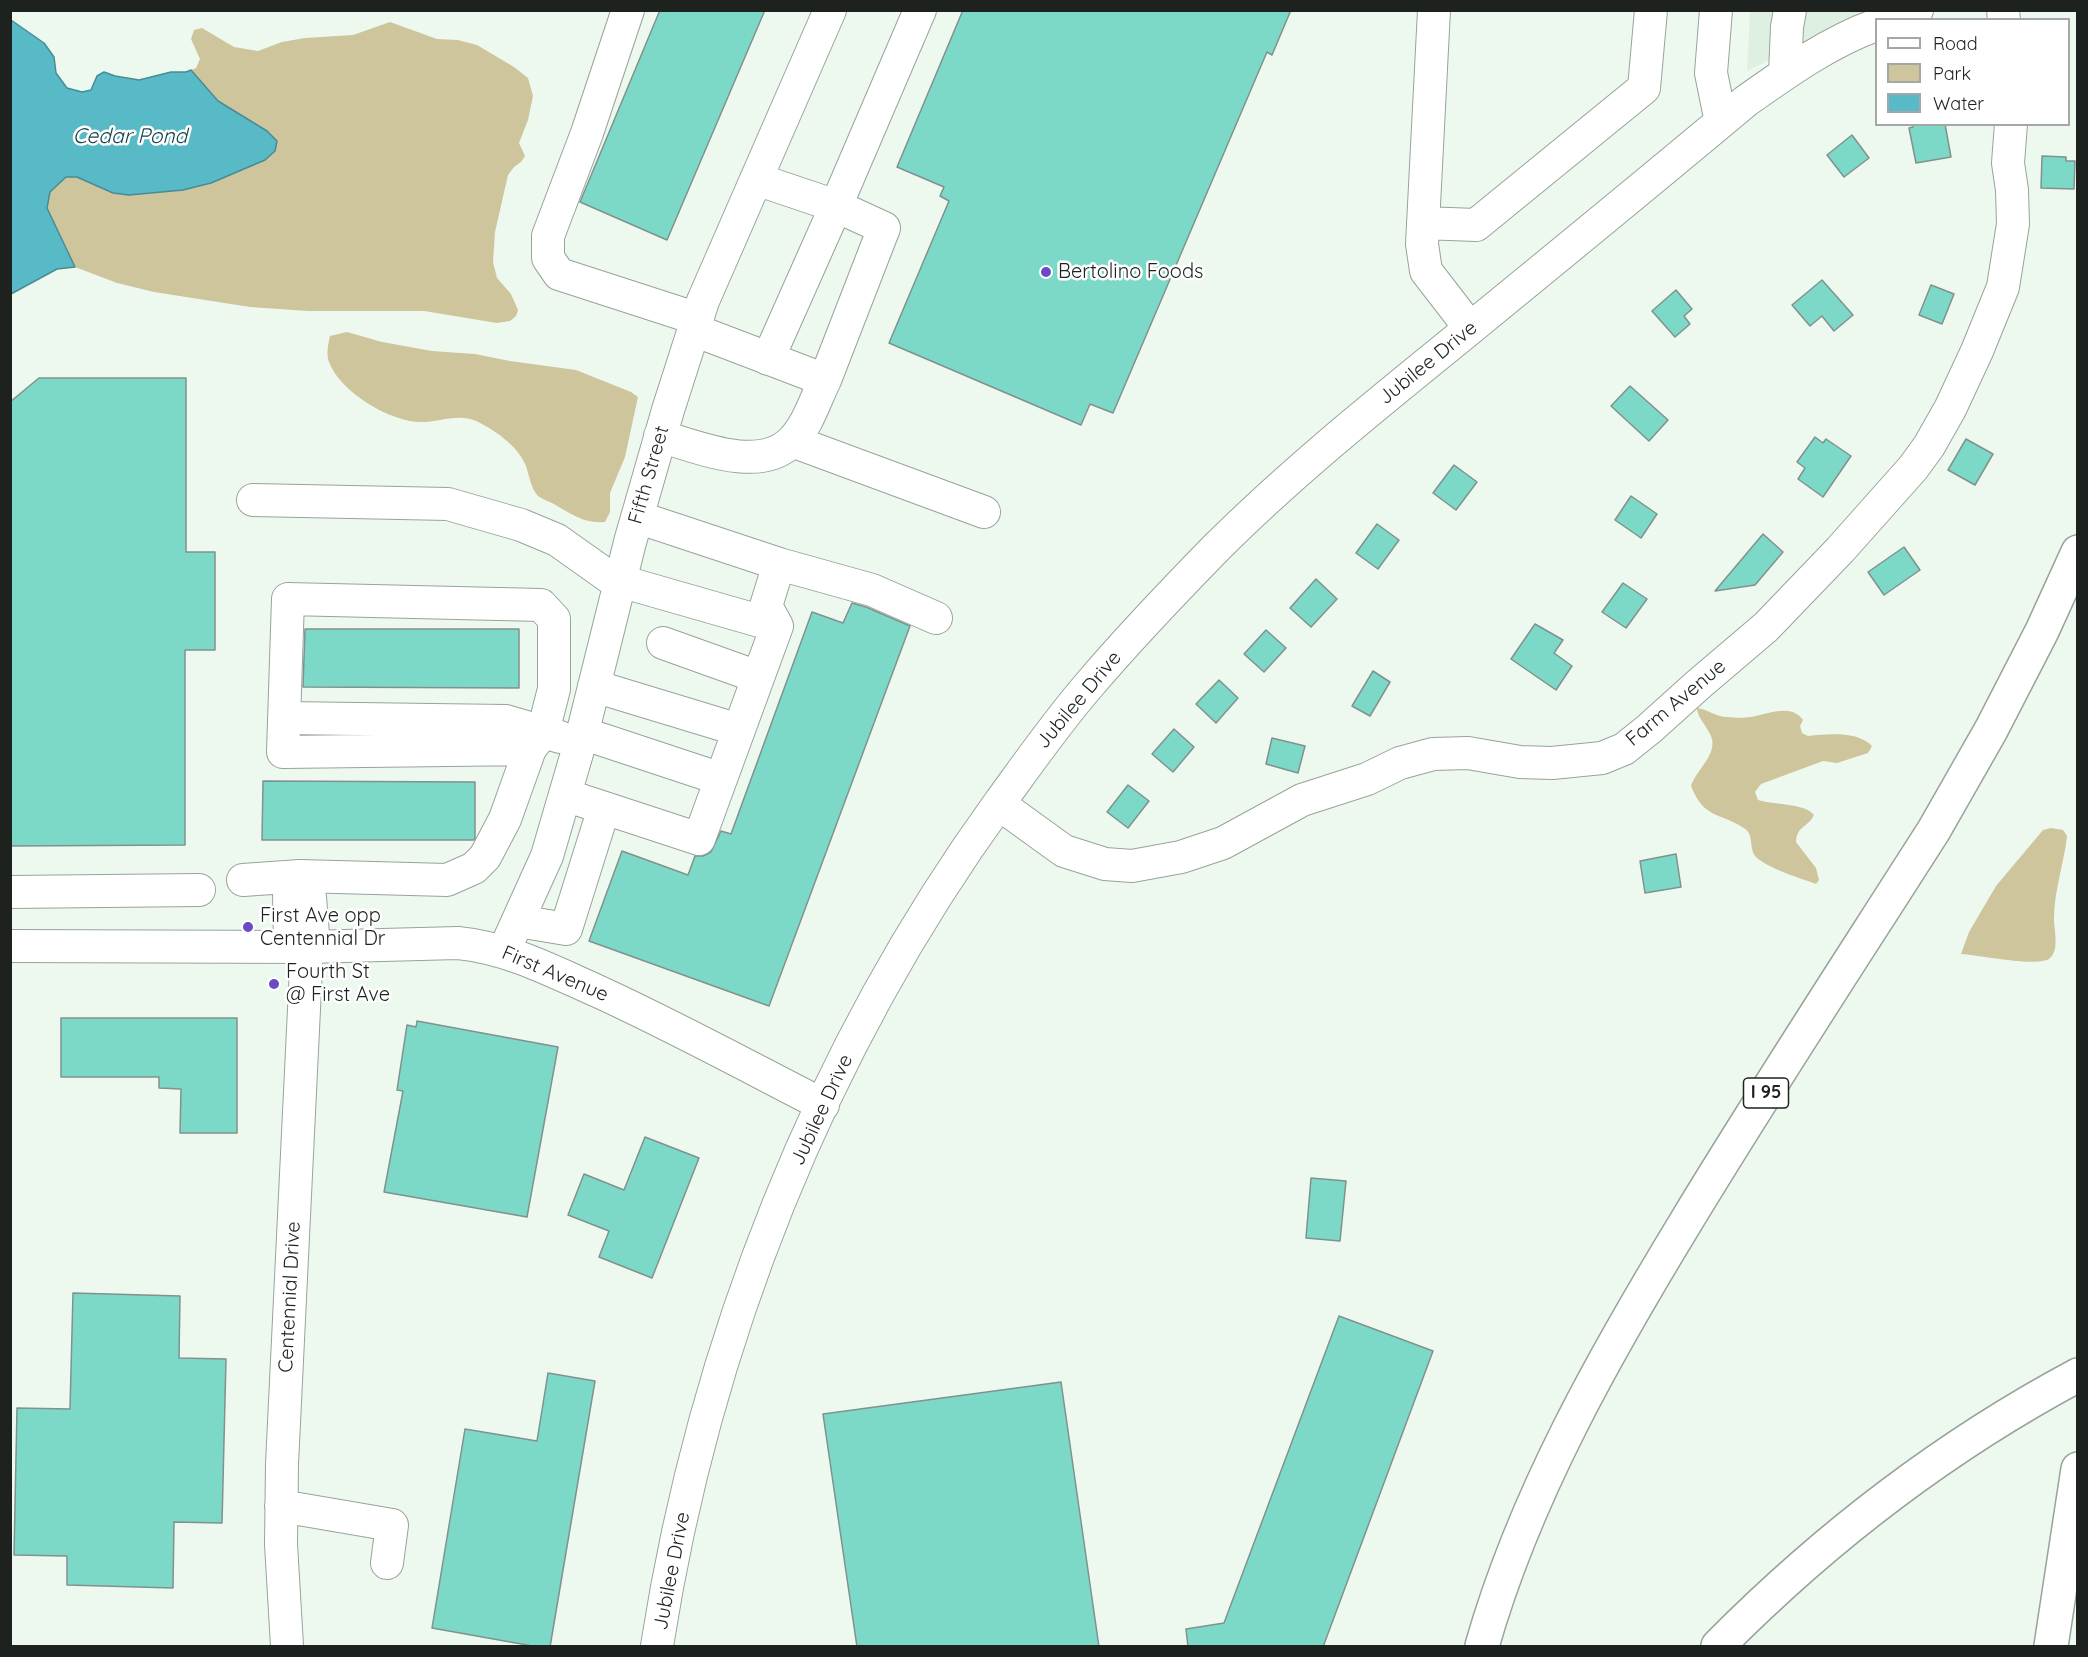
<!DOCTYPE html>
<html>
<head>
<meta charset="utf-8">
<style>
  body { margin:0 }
  #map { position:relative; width:2088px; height:1657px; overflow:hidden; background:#edf9ef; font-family:Quicksand,sans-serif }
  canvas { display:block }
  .frame { position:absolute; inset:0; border:12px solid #1d221e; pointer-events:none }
  .legend { position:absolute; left:1875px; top:18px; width:195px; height:108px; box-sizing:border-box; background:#fff; border:2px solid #a5a7a5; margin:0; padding:8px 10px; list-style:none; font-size:18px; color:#1d221e }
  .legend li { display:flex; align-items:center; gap:12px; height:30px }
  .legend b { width:30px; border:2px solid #a5a7a5 }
</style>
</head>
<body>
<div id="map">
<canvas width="2088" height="1657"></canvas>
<div class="frame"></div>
<ul class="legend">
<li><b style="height:8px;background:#fff"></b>Road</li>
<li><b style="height:16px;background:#cfc59c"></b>Park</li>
<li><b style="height:16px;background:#59bac7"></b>Water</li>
</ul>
</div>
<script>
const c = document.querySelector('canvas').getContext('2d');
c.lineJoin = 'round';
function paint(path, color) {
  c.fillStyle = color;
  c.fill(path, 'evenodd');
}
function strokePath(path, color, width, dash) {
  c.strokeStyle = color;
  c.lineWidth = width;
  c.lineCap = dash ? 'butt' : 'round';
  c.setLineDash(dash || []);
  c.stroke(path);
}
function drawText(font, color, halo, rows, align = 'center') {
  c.font = font + ' Quicksand,sans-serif';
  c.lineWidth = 5;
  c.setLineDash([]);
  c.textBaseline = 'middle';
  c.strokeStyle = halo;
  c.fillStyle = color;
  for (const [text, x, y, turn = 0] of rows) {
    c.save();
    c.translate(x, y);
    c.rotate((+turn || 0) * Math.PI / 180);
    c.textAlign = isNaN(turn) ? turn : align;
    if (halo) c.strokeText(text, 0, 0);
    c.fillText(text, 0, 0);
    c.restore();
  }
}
const built = new Path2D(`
  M1750,11H1867L1747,71Z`);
const green = new Path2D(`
  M390,22L437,39L458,40L477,45L514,67L528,78L533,96L528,120L519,143L525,156L521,162L514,167L508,175L495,232L493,262L497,278L511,294L518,310L516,316L510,321L497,323L424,311H308L250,307L154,292L117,283L75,267L47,208L50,192L66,177H77L113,193L129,195L183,190L211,183L265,160L267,131L218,101L191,70L196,68L200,59L191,39L194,30L202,28L234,47L258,51L282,42L305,38L353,35Z
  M347,332L382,342L432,351L475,354L510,361L576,370L631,392L638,397L625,457L610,493V512L605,522C585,524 571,514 554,504C550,502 542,499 538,496C531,489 529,475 526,466C518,446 495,430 476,421C459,413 439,422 421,422C390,422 340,392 329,362C326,354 328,345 330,336Z
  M1697,708C1707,709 1716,717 1728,717C1735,718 1744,718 1751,717C1768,714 1791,703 1803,720L1800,726L1802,733L1808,736C1828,734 1858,731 1872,746L1868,753L1837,763L1823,761L1761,784L1755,792L1758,800C1773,805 1805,803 1814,815C1808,828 1797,825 1796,842L1816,868L1819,880L1816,884C1800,878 1769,869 1756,857C1748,848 1755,835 1744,828C1719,812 1704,819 1691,786C1697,768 1720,753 1710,734C1706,725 1697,717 1697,708Z
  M2051,828L2063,830L2067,836C2064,863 2054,891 2054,919C2054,930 2060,951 2049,959C2035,967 1979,955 1961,954L1969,932L1996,886L2043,830Z`);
const water = new Path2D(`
  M11,20L44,43L54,57L56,73L67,88L82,92L91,90L97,76L104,72L115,76L139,80L171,72H186L191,70L218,101L267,131L277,141L275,151L265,160L211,183L183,190L129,195L113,193L77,177H66L50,192L47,208L75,267L57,269L11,294Z`);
const building = new Path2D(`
  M660,10H765L667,240L580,202Z
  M963,10H1291L1272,55L1267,52L1113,413L1090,404L1081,425L889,343L949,201L940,196L944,187L897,167Z
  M1913,124H1945L1951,157L1916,163L1909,128L1913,127Z
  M1852,135L1869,158L1844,177L1827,155Z
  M2042,156L2066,157V161H2075L2074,189L2041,188Z
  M1822,280L1853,315L1834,331L1822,316L1810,326L1792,305Z
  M1931,285L1954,294L1942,324L1919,315Z
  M1676,290L1692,309L1684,316L1690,324L1675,337L1652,311Z
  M39,378H186V552H215V650H185V845L10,846V402Z
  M1630,386L1668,420L1649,441L1611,406Z
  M1815,437L1823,443L1826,439L1851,456L1823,497L1798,479L1805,468L1797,462Z
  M1966,439L1993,454L1975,485L1948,470Z
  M1454,465L1477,482L1456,510L1433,493Z
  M1631,496L1657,514L1641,538L1615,520Z
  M1377,524L1399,540L1378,569L1356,553Z
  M1763,534L1783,552L1755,585L1715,591Z
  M1904,547L1920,570L1884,595L1868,572Z
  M1316,579L1337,599L1311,627L1290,608Z
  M1623,583L1647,599L1626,628L1602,612Z
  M852,603L866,607L910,626L769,1006L589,941L622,851L688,875L695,856H703L711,852L721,831L731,834L812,612L843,623Z
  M1535,624L1563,640L1554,653L1572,666L1556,690L1511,659Z
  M305,629H519V688L303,687Z
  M1266,630L1286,648L1264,672L1244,654Z
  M1373,671L1390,682L1370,716L1352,706Z
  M1219,680L1238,698L1216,723L1196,704Z
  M1174,729L1194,747L1173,772L1152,754Z
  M1272,738L1305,746L1298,773L1266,764Z
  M263,781L475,782V838L474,840H262Z
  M1128,785L1149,801L1128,828L1107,812Z
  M1676,854L1681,887L1645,893L1640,861Z
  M61,1018H237V1133H180L181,1089L159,1088V1077H61Z
  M417,1021L558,1047L527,1217L384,1192L403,1091L397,1090L407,1025L416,1027Z
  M645,1137L699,1158L652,1278L599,1257L609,1231L568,1215L584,1174L624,1190Z
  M1311,1178L1346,1181L1340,1241L1306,1238Z
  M73,1293L180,1296L179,1358L226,1359L222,1523L174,1522L173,1588L67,1585V1556L14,1555L17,1408L70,1409Z
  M1339,1316L1433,1351L1323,1647H1188L1186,1629L1224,1623Z
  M548,1373L595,1381L550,1647H538L432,1628L465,1429L537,1441Z
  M1061,1382L1099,1647H857L823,1414Z`);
const minor = new Path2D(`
  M628,10L587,133L548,236V258L559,274L698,319
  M1434,10L1422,244L1426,271L1470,328
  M1716,10L1711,73L1721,122
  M2003,10L2004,20
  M1892,20L1917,10
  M1785,73L1787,27L1790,10
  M756,179L836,206L920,10
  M1423,223L1476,225L1644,88L1651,10
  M694,330L825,380L884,228L836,206L768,359
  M660,436C698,447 760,474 792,441C808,425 815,400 825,380
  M792,441L984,512
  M253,500L448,504L521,525L557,540L619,584
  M779,564L872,590L936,618
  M620,581L777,626
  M288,599L541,605L554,619V689L543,732L530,749L283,752Z
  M663,643L758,677
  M594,686L739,730
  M284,718L506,721L560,737
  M582,733L721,779
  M565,795L699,839L777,626L766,606L779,564L637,517
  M999,804L1064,851L1105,864L1132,866L1181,857L1223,843L1302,800L1367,779L1400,763L1433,754L1468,753L1520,762L1552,763L1602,758L1624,749L1649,729L1699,684L1766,627L1840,550L1913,468L1929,446L1950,409L1977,351L2003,287L2013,224L2012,190L2008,163L2011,124
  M243,880L300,876L447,880L474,868L485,857L505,819L530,749
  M10,892L199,890
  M518,921L566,929L604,808
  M10,946L307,947L458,943C508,948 550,970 595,990C672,1025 747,1066 823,1105
  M290,947L289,891L300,876L310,897L314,947
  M504,951L547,856L580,743L630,542L668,410L703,301L830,10
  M281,1506L392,1525L387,1563
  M287,1646L281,1544L282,1464L307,947
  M657,1646C704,1344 820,1050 1000,802C1029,762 1057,722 1089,685C1129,638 1172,593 1215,549C1294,470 1381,401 1467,331C1560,255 1654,178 1746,101C1787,72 1829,42 1876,25`);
const highway = new Path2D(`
  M1482,1646C1525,1495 1606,1353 1687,1220C1767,1088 1851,960 1934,830L1991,730L2042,631L2078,552
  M1718,1646C1823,1540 1945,1446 2078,1375
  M2051,1646L2078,1469`);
const markers = [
  [1046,272,6,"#6b4ac3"],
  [248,927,6,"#6b4ac3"],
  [274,984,6,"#6b4ac3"]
];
const shields = [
  [1766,1093,45]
];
const shieldNames = [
  ["I 95",1766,1093]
];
const poiNames = [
  ["Bertolino Foods",1058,272],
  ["First Ave opp",260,916],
  ["Centennial Dr",260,939],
  ["Fourth St",286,972],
  ["@ First Ave",286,995]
];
const streetNames = [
  ["Jubilee Drive",1428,363,-39],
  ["Fifth Street",649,475,-74],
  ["Jubilee Drive",1079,700,-50],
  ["Farm Avenue",1676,703,-40],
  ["First Avenue",555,974,23],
  ["Jubilee Drive",822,1110,-65],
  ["Centennial Drive",290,1297,-87],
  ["Jubilee Drive",672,1571,-79]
];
const waterNames = [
  ["Cedar Pond",130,137]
];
paint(built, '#ddf0e1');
paint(green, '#cfc59c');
paint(water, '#59bac7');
strokePath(water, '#478c94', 1.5);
paint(building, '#7dd9c7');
strokePath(building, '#81918d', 1.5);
strokePath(minor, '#98a39a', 34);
strokePath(highway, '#98a39a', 36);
strokePath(minor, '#fff', 32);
strokePath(highway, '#fff', 33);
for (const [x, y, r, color] of markers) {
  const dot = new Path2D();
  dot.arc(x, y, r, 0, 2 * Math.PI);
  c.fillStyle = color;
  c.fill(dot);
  strokePath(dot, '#fff', 2);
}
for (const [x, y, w] of shields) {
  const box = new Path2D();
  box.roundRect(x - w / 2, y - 15, w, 30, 4.5);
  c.fillStyle = '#fff';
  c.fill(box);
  strokePath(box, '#1d221e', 1.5);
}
drawText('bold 18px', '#1d221e', null, shieldNames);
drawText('20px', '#1d221e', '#fff', poiNames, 'left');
drawText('20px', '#1d221e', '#fff', streetNames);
drawText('italic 21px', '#174349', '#fff', waterNames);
</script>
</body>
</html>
